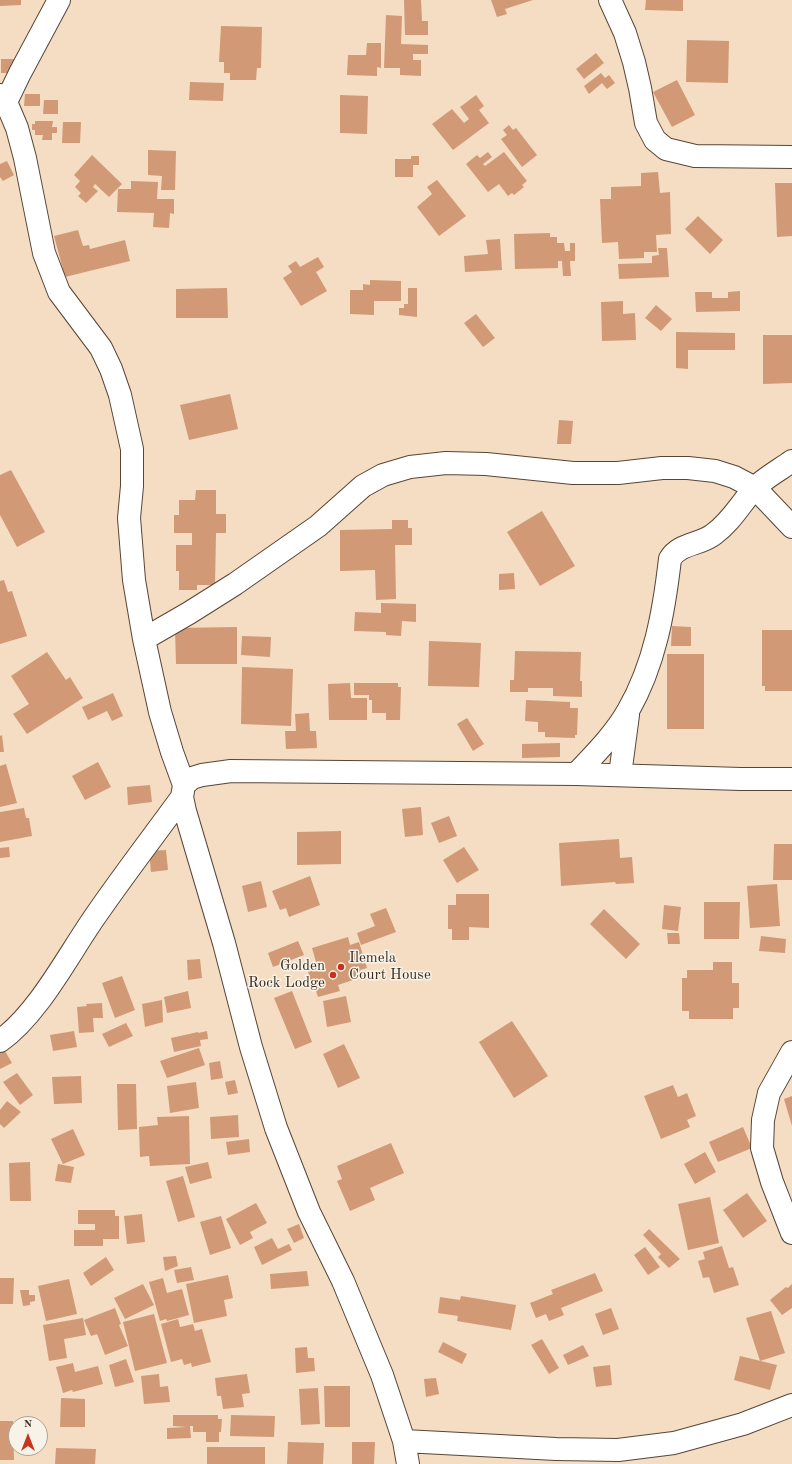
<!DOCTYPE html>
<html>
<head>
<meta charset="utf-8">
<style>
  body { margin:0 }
  #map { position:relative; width:792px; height:1464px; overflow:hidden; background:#f4ddc2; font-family:"Old Standard TT",serif }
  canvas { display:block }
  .north { position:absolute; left:8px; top:1416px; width:40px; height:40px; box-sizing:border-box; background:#f7f3e8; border:1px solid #aca397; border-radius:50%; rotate:0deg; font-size:11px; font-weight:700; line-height:16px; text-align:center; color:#3b2a1e }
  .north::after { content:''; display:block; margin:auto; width:14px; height:18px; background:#c8321e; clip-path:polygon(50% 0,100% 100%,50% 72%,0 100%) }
</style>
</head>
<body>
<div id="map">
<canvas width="792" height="1464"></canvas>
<div class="north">N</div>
</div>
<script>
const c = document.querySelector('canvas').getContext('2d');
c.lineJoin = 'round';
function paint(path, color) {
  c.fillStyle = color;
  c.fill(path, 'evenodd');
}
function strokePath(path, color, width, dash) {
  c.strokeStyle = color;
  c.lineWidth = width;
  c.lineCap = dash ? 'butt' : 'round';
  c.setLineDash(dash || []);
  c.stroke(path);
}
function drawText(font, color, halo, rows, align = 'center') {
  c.font = font + ' "Old Standard TT",serif';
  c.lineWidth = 3;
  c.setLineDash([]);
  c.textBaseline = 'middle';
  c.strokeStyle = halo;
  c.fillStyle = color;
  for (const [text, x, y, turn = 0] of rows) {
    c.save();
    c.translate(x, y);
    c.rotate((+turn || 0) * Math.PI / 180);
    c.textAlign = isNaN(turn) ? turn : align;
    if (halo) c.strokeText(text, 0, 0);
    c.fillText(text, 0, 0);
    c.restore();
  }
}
const building = new Path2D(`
  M0,0H21V5L0,6Z
  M404,0H421L422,21H428V35H405Z
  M491,0H533L505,9L507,14L497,17Z
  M646,0H683V11L645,10Z
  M386,15L402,16L401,44L428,45V54H413V60H421V76L400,75V68H384Z
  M221,26L262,27L261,68H257L256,80H230V73H224V62H219Z
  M687,40L729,41L728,83L686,82Z
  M367,43H381V68L377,67V76L347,75L348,55H366Z
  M596,53L604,63L584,79L576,69Z
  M1,59H15V73H1Z
  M601,73L605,78L609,75L615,83L607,89L602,83L589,94L584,86Z
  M677,80L695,115L672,127L653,92Z
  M190,82L224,83L223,101L189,100Z
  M25,94H40V106H24Z
  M340,95L368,96L367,134L340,133Z
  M476,95L484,106L479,110L489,123L453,150L432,124L452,109L464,123L469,119L460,107Z
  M44,100H58V114H43Z
  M35,121H53L52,127H57V133H52V140H42L43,135H35V130H32V124H35Z
  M63,122H81L80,143H62Z
  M509,125L513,130L516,128L537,155L522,167L501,139L507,135L503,130Z
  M148,150L176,151L175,190H161L162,176L148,175Z
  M488,152L492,157L483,164L485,166L504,152L527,181L522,185L524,187L514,195L512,193L508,196L499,184L488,192L466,164L477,155L480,158Z
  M92,155L122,184L109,197L95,184L93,187L98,191L86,203L78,196L81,193L75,187L80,181L74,175Z
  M411,156H419V165H413V177H395V159H411Z
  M7,161L14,175L3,181L0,177V164Z
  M658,172L660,193L670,192L671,234L656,235L657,252H644V258L619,259L618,242L602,243L600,199H611V187L641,186V173Z
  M437,180L466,216L439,236L417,207L432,194L427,187Z
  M131,181L158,182L157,199H174V214L170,213L169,228L153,227L154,213L117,212L118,189H131Z
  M775,183H792V236L777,237Z
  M698,216L723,240L710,254L685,229Z
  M78,230L83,246L89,245L90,249L125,240L130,261L65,277L54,236Z
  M550,233V237H557V243H564L565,251H570V243H575V261H570L571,276H563L562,261H558V268L515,269L514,234Z
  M500,239L502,270L465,272L464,256L488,254L486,240Z
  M658,248H667L669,277L619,279L618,264L652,263V256L659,255Z
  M318,257L324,267L316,272L327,291L301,306L283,278L292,272L288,266L296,261L300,267Z
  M370,280L401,281V301H374V315L350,314V290H363V284L370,285Z
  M227,288L228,318H176V289Z
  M408,288H417V317L399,315V308H404V304H408Z
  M740,291V311L696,312L695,292H712V298H728V292Z
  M623,301V314L635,313L636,340L602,341L601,302Z
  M656,305L672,319L661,331L645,318Z
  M476,314L495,338L483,347L464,323Z
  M676,332L735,333V350H688V369L676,368Z
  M763,335H792V383L763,384Z
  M230,394L238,429L189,440L180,405Z
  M559,420L573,421L571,444H557Z
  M11,470L45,532L17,547L0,515V475Z
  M196,490H216V514H226V533H216L215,585H197V590H179V571H176V545H192V533H174V515H179V500H195Z
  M542,511L575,566L540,586L507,532Z
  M392,520H408V528H412V545H395L396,599L376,600L375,570L340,571V530L392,529Z
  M514,573L515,589L499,590V574Z
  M4,580L8,592L12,591L27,636L0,644V581Z
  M381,603L416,604V622L402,621L401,636L386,635V632L354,631L355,612L381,613Z
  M672,626L691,627V646H671Z
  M237,627V664H176L175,628Z
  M762,630H792V691H765V686H762Z
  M242,636L271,637L270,657L241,655Z
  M429,641L481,643L479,687L428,686Z
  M515,651L581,652L580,681H582V697L553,696V688H528V692H510V680H514Z
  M47,652L66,680L70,677L83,698L27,734L13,714L29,704L11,676Z
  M667,654H704V729H667Z
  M242,667L293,669L291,726L241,724Z
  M350,683L351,698H367V720H329L328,684Z
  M354,683H398V687H401L400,720H386V713H372V700H369V695H354Z
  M113,693L123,716L112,721L107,711L88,720L82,707Z
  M526,700L570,702V708H578L577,735H575V738L545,737V732H538V722L525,721Z
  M309,713L310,731H316L317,748L286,749L285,731H296L295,714Z
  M467,718L484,744L473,751L457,724Z
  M2,735L4,752H0V736Z
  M560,743V757L522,758V744Z
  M98,762L111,787L85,800L72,776Z
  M6,764L17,803L0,807V766Z
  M150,785L152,802L128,805L127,787Z
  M421,807L423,835L405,837L402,809Z
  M24,808L26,818H29L32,836L0,842V812Z
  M449,816L457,836L439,843L431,823Z
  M341,831V864L297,865V832Z
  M619,839L620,858L632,857L634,883L616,884L615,882L561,886L559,843Z
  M774,844H792V880H773Z
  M9,847L10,857L0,858V848Z
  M464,847L479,870L457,883L443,860Z
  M166,850L168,870L151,872L149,851Z
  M310,876L320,905L289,917L286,908L280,910L272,891Z
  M261,881L267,907L248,912L242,886Z
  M777,884L780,926L750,928L747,886Z
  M456,894H489V928L469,927V940H452V929H448V905H456Z
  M704,902H740L739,939H704Z
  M664,905L681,907L678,931L662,929Z
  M386,908L396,932L361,945L357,933L375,926L370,914Z
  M604,909L640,944L626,959L590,924Z
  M667,933H679L680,944H668Z
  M761,936L786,939L785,953L759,951Z
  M348,937L350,945L359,942L367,968L360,970L362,977L338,985L340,991L318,997L315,988H313L306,965L316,962L312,948Z
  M298,941L304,955L273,967L268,953Z
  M200,959L202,978L188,980L187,960Z
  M713,962H732V983H739V1008H733V1019H689V1011H682V978H687V970H713Z
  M122,976L135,1010L115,1018L102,983Z
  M188,991L191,1008L167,1013L164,997Z
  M292,991L312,1042L295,1049L274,998Z
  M346,996L351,1022L327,1027L323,1001Z
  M162,1000L163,1022L145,1027L142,1004Z
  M102,1003L103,1018H93L94,1032L79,1033L77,1007L87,1006L86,1004Z
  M512,1021L548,1076L514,1098L479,1042Z
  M126,1023L133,1036L109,1047L102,1034Z
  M74,1031L77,1047L53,1051L50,1035Z
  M207,1031L208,1039L200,1040L201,1046L174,1052L171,1038L198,1032V1033Z
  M344,1044L360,1078L338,1088L323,1054Z
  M199,1048L205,1065L167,1078L160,1061Z
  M5,1051L12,1063L0,1069V1053Z
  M220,1061L223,1078L211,1080L209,1063Z
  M17,1073L33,1095L20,1105L3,1082Z
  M81,1076L82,1103L54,1104L52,1077Z
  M235,1080L238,1093L228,1095L225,1082Z
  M196,1082L199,1108L170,1113L167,1086Z
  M117,1084H136L137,1129L118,1130Z
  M673,1085L678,1097L687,1093L696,1116L687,1120L690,1127L661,1139L644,1096Z
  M792,1096V1126L784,1099Z
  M7,1101L21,1112L4,1128L0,1124V1110Z
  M238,1115L239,1137L211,1139L210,1117Z
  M189,1116L190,1164L150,1166L149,1156L140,1157L139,1127L158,1125L157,1117Z
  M743,1127L752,1148L718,1162L709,1142Z
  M73,1129L85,1155L63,1164L51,1139Z
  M249,1139L250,1152L228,1155L226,1142Z
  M391,1143L404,1173L370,1188L375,1200L350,1211L337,1181L342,1179L337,1166Z
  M705,1152L716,1172L695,1184L684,1164Z
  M30,1162L31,1201H10L9,1163Z
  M208,1162L212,1178L190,1184L185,1167Z
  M58,1164L74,1167L71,1183L55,1181Z
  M183,1176L195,1217L178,1222L166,1181Z
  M747,1193L767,1221L743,1238L723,1210Z
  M710,1197L719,1243L688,1250L678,1204Z
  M256,1203L267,1223L250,1232L253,1238L240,1245L226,1219Z
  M78,1210H115V1216H119V1239H103V1246H74V1230H95V1224H78Z
  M142,1214L145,1242L127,1244L124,1216Z
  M221,1216L231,1248L210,1255L200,1222Z
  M299,1224L304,1238L294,1243L287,1229Z
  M649,1229L680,1259L669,1268L658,1257L661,1254L643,1235Z
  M272,1238L278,1249L289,1244L292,1250L262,1265L254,1247Z
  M722,1246L729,1268L733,1267L739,1285L714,1293L709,1277L703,1278L698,1261L705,1259L703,1252Z
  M645,1247L660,1267L648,1275L634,1255Z
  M176,1256L178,1266L165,1271L163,1257Z
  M106,1257L114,1270L91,1286L83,1273Z
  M191,1267L194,1280L177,1283L174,1270Z
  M307,1271L309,1286L271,1289L270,1274Z
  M595,1273L603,1291L561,1308L564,1315L549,1321L546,1314L536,1318L530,1303L553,1294L551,1290Z
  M228,1275L233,1298L224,1300L227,1316L194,1323L186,1284Z
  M0,1278H14L13,1304H0Z
  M163,1278L167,1293L182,1289L189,1315L167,1321L166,1319L160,1321L149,1282Z
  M69,1279L77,1314L46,1321L38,1286Z
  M143,1284L154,1305L125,1319L114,1298Z
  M792,1284V1308L782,1315L770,1300L786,1287L788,1288Z
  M20,1290H29V1295H35V1301L30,1302V1305L23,1306Z
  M461,1296L516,1305L511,1330L457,1321L458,1316L438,1313L440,1297L460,1300Z
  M115,1308L121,1324L119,1325L128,1346L105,1355L97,1334L91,1336L84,1320Z
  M611,1308L619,1329L603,1335L595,1314Z
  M771,1311L785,1353L760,1361L746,1318Z
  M154,1314L167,1363L135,1371L123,1322Z
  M83,1318L86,1335L64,1339L67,1358L49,1361L43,1325Z
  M178,1319L180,1327L193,1324L195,1331L202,1329L211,1362L192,1367L191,1363L184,1365L182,1359L171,1362L161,1324Z
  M542,1339L559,1368L549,1374L531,1345Z
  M443,1342L467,1354L462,1364L438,1352Z
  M583,1345L589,1356L568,1365L563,1355Z
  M307,1347L308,1358H314L315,1371L296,1373L295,1348Z
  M740,1356L777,1365L770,1390L734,1380Z
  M126,1359L134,1382L115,1387L109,1365Z
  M73,1363L75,1372L98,1366L103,1384L73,1392L72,1390L63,1393L56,1367Z
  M610,1365L612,1385L596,1387L593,1367Z
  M159,1374L160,1387L168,1386L170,1402L144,1404L141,1376Z
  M247,1374L250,1393L242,1394L244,1407L223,1409L221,1396H217L215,1378Z
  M436,1378L439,1394L426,1397L424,1379Z
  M324,1386H350V1427H325Z
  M318,1388L320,1424L301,1425L299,1389Z
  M61,1398L85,1399V1427H60Z
  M173,1415H218V1419H222L221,1432H219V1442H206V1432H193V1426H190L191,1438L167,1439V1428L187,1427L173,1426Z
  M231,1415L275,1416L274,1437L230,1436Z
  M0,1421H13L14,1460H0Z
  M288,1442L324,1443L323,1464H287Z
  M352,1442H375L374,1464H352Z
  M207,1447H265V1464H207Z
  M56,1448L96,1449L95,1464H55Z`);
const minor = new Path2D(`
  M610,0L625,33L634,62L640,88L646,123L655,140L666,149L695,156L792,157
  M0,95L6,102L17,128L25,158L44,253L59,292L101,348L111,369L120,395L132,449V486L129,518L134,580L144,639L160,712L172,752L184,785L182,797L185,811L224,943L251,1047L276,1128L309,1212L343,1281L382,1375L404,1441L408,1464
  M6,102L20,73L59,0
  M144,639L189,613L235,584L318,526L363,486L383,475L410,467L446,463L486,464L573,473H618L662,468H688L715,471L734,477L755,488L792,527
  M576,774C595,754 615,734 628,711C655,664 664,611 670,559C679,543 701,545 714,534C732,521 740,504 755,488C763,479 781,469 792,461
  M620,775L628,715
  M184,785L192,778L202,775L231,771L576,774L741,779H792
  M0,1041C38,1014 67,957 94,918C122,877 153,837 182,797
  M792,1052L769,1093L763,1120L762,1148L772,1182L792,1233
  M404,1441L556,1449L618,1450L674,1443L743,1424L792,1405`);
const markers = [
  [341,967,4,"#c8321e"],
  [333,975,4,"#c8321e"]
];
const poiNames = [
  ["Ilemela",349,958],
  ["Court House",349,975],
  ["Golden",325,966,"right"],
  ["Rock Lodge",325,983,"right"]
];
paint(building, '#d29976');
strokePath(minor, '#574537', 24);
strokePath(minor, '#fff', 22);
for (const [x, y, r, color] of markers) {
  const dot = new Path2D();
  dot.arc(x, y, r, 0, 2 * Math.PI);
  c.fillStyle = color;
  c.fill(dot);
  strokePath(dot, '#f7f3e8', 1.5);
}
drawText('15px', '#3b2a1e', '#f7f3e8', poiNames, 'left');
</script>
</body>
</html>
